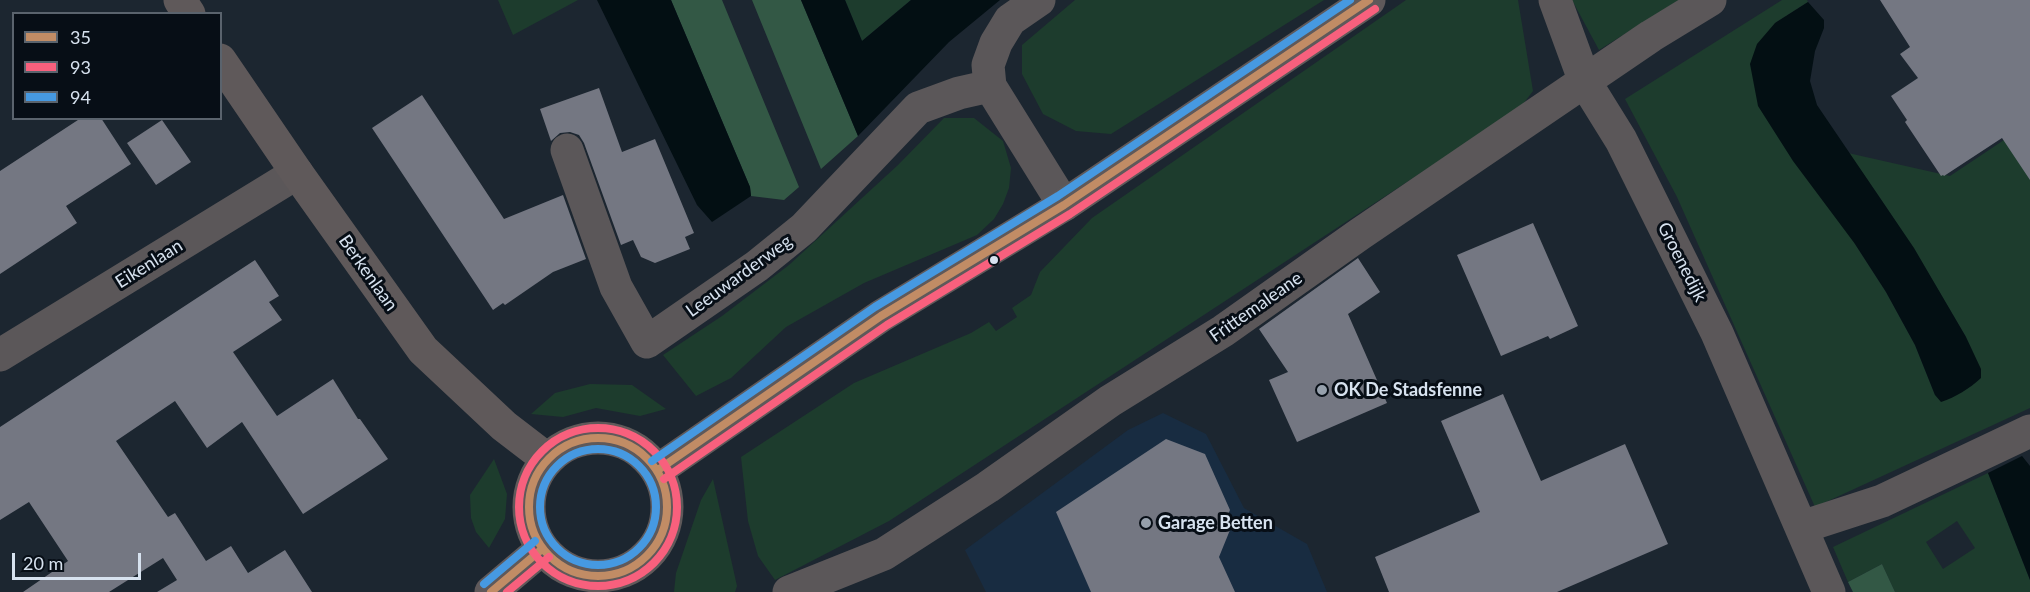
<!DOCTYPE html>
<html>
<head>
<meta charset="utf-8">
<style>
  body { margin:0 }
  #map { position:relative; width:2030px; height:592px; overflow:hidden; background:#1c2630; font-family:Lato,sans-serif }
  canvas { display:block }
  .legend { position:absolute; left:12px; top:12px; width:210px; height:108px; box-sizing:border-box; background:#070e16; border:2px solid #5a636d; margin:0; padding:8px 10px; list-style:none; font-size:18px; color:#d7e2ef }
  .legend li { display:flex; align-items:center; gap:12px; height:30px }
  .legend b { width:30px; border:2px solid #5a636d }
  .scale { position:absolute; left:12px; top:553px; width:129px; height:27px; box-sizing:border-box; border:3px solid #d7e2ef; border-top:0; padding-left:8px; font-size:18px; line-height:21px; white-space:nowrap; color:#d7e2ef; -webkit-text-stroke:4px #070e16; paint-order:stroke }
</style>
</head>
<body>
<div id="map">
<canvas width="2030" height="592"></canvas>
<ul class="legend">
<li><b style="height:8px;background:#c18c65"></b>35</li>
<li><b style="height:8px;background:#f8607d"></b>93</li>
<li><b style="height:8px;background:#4699e1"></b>94</li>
</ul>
<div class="scale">20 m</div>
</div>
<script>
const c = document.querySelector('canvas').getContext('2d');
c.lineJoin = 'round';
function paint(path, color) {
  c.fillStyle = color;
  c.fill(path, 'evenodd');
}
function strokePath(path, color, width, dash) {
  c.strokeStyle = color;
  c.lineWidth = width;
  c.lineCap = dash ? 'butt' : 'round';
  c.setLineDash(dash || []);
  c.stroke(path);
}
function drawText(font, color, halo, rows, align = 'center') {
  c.font = font + ' Lato,sans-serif';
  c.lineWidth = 6;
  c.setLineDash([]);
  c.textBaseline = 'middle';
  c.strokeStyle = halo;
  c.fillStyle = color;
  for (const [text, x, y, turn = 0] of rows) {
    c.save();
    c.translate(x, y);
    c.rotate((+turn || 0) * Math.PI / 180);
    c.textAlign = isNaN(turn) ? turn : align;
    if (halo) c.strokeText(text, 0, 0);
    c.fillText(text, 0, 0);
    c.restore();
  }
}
const built = new Path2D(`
  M1163,413L1206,434L1244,508L1307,544L1327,592H986L965,550L1128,430Z`);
const green = new Path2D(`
  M498,0H578L513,35Z
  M845,0H911L862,41Z
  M1075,0H1324L1111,134L1076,131L1043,114L1022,74V45Z
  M1406,0H1518L1533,91L1520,108L889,521L775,580L758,556L748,521L741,457L854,383L971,333L989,322L996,331L1017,317L1012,308L1031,295L1040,272L1092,218Z
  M1572,0H1679L1599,50Z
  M1782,0H1807L1808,2L1775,23L1855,244L1886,292L1915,345L1935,395L1966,337C1929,274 1892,212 1848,153L1950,176L2028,124L2030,128V408L1815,507L1677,197L1625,99Z
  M944,118H974L1003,141L1011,168L1009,188L1003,204L994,219L977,235L864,283L786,327L731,378L696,396L663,355L722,316L789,265L898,165Z
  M590,384L632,385L666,409L640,416L596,408L563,417L531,414L555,393Z
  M494,459L507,494L505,519L489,548L476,532L471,518L470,495Z
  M1988,473L2030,580V592H1895L1882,564L1848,582L1833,547ZM1957,521L1975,548L1943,569L1926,542Z
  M713,479L737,586L735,592H674L676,573L701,500Z`);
const forest = new Path2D(`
  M671,0H722L799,187L784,200L751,196L750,187Z
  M752,0H801L858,136L821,169Z
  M1882,564L1895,592H1853L1848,582Z`);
const water = new Path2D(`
  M597,0H671L750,187L751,196L712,222L697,205Z
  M801,0H845L862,41L911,0H1000L949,42L858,136Z
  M1808,2L1824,20V28L1815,51L1810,81L1817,105L1914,248L1966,337L1981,369V378C1969,389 1956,397 1941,402L1935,395L1915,345L1886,292L1855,244L1793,161L1758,106L1750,64L1757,44L1775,23Z
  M2022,456L2030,466V580L1988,473Z`);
const building = new Path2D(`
  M1880,0H2030V180L2002,138L1944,176L1943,175L1941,176L1905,122L1907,120L1891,96L1918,78L1900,54L1910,47Z
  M599,88L622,152L655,139L694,233L685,237L690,249L655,263L641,257L633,240L621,245L584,143L579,135L570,132L560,133L551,141L540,109Z
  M422,95L504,219L563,195L586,259L553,272L505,305L503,303L493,310L372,128Z
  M81,118H101L131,164L66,206L77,223L0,274V171Z
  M162,120L191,162L156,185L127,143Z
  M1533,223L1578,326L1550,339L1548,336L1501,356L1457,255Z
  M1358,258L1380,292L1348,314L1387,403L1297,442L1269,380L1288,372L1259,329Z
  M255,260L279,296L269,302L282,320L233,352L277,416L333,379L358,419H360L388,459L303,514L242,422L207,448L175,401L116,441L168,517L175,513L206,561L231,546L248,573L285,550L312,592H157L177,580L163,558L109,592H23L68,561L29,502L0,520V427Z
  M1503,394L1541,481L1625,444L1668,544L1557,592H1389L1375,557L1480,512L1441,421Z
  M1166,439L1205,454L1230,510L1223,527L1230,530L1219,557L1235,592H1091L1056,512Z`);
const minor = new Path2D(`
  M1039,0L1010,20L996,43L988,65L990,86L1064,205
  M1555,0L1585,82L1621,140L1717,333L1829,592
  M567,150L616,287L647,342L757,266L804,228L918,108L959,93L990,86
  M0,355L297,173
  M1802,527L1882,501L2030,431
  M789,592L884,554L988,487L1110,401L1223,331L1360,234L1651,36L1710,0`);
const secondary = new Path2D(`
  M180,0L189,14
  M220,60L297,173L423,350L504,426L547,459
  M529 507a69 69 0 1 1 138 0a69 69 0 1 1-138 0Z
  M658,470L881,316L1064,205L1369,0
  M491,592L542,549`);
const bus1 = new Path2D(`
  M529 507a69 69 0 1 1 138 0a69 69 0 1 1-138 0Z
  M658,470L881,316L1064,205L1369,0
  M491,592L542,549`);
const bus2 = new Path2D(`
  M519 507a79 79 0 1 1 158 0a79 79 0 1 1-158 0Z
  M664,479L887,325L1070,214L1375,9
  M507,592L549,557`);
const bus3 = new Path2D(`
  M540 507a58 58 0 1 1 116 0a58 58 0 1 1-116 0Z
  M652,461L875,307L1058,196L1350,0
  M484,584L535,541`);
const markers = [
  [994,260,5,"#d7e2ef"],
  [1322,390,6,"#96a0ac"],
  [1146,523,6,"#96a0ac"]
];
const streetNames = [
  ["Groenedijk",1682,262,63],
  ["Eikenlaan",149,264,-32],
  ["Berkenlaan",368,273,55],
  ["Leeuwarderweg",739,276,-36],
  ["Frittemaleane",1256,307,-35]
];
const poiNames = [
  ["OK De Stadsfenne",1334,390],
  ["Garage Betten",1158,523]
];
paint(built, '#182c41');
paint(green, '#1d3c2d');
paint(forest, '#335845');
paint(water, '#030f13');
paint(building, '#747782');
strokePath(minor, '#5b5759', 33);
strokePath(secondary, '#5f595a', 33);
strokePath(bus1, '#c18c65', 8);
strokePath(bus2, '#f8607d', 8);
strokePath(bus3, '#4699e1', 8);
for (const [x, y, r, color] of markers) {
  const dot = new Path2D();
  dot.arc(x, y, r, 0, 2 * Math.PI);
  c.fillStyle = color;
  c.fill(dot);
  strokePath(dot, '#070e16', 2);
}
drawText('18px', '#d7e2ef', '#070e16', streetNames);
drawText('bold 18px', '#d7e2ef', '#070e16', poiNames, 'left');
</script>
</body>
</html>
